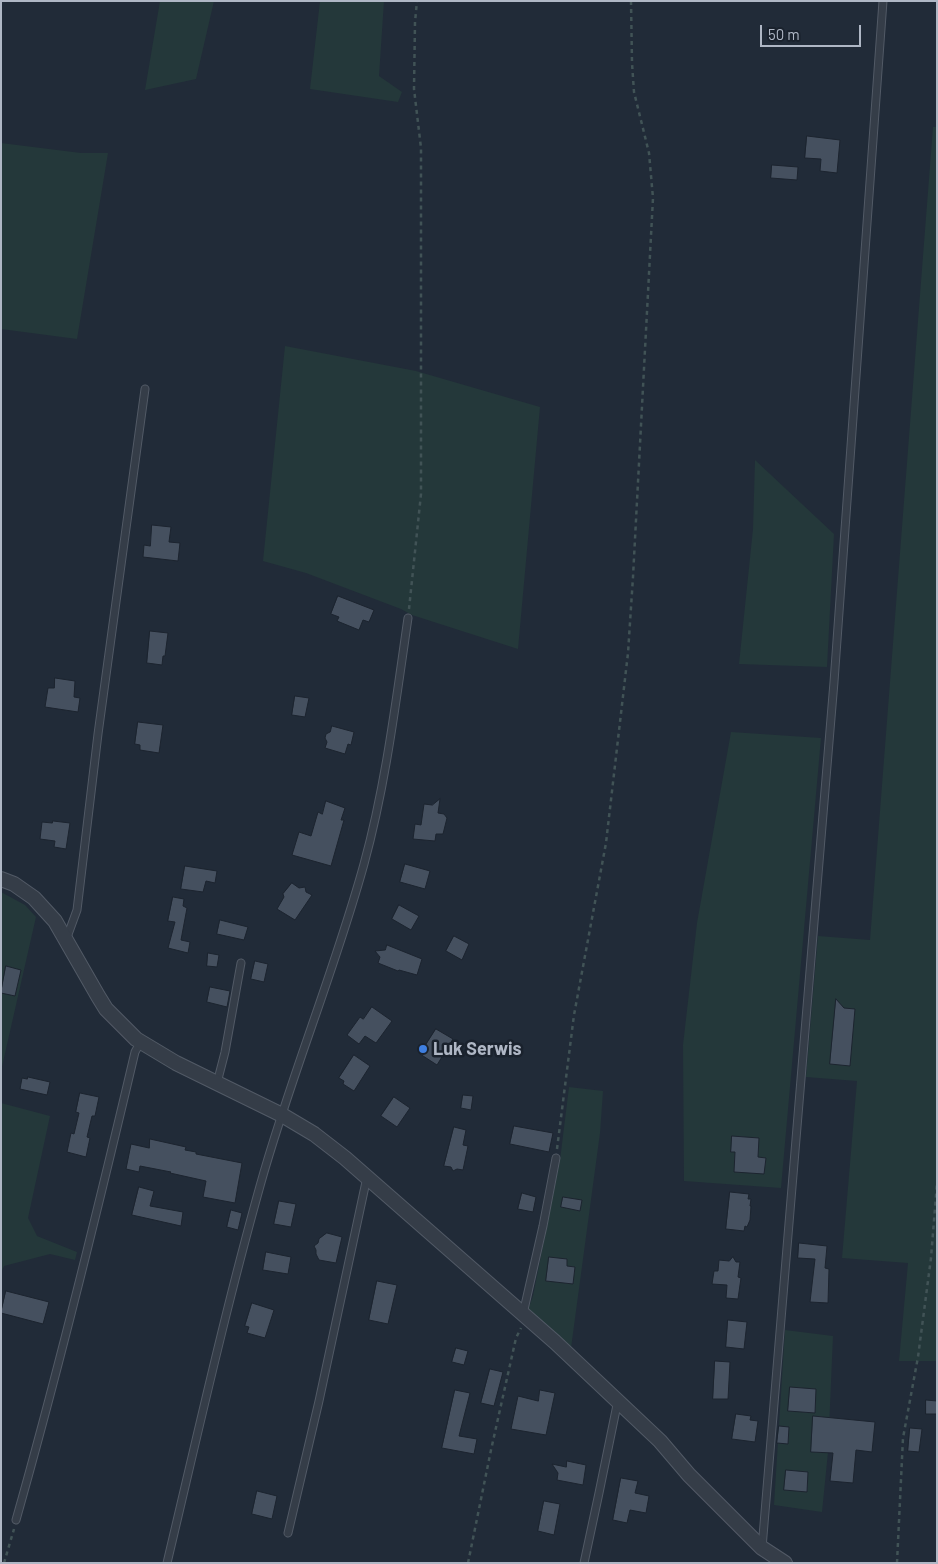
<!DOCTYPE html>
<html>
<head>
<meta charset="utf-8">
<style>
  body { margin:0 }
  #map { position:relative; width:938px; height:1564px; overflow:hidden; background:#212b38; font-family:Barlow,sans-serif }
  canvas { display:block }
  .frame { position:absolute; inset:0; border:2px solid #afb7c5; pointer-events:none }
  .scale { position:absolute; left:760px; top:25px; width:101px; height:22px; box-sizing:border-box; border:2px solid #afb7c5; border-top:0; padding-left:6px; font-size:15px; line-height:18px; white-space:nowrap; color:#afb7c5; -webkit-text-stroke:4px #1a222d; paint-order:stroke }
</style>
</head>
<body>
<div id="map">
<canvas width="938" height="1564"></canvas>
<div class="frame"></div>
<div class="scale">50 m</div>
</div>
<script>
const c = document.querySelector('canvas').getContext('2d');
c.lineJoin = 'round';
function paint(path, color) {
  c.fillStyle = color;
  c.fill(path, 'evenodd');
}
function strokePath(path, color, width, dash) {
  c.strokeStyle = color;
  c.lineWidth = width;
  c.lineCap = dash ? 'butt' : 'round';
  c.setLineDash(dash || []);
  c.stroke(path);
}
function drawText(font, color, halo, rows, align = 'center') {
  c.font = font + ' Barlow,sans-serif';
  c.lineWidth = 5;
  c.setLineDash([]);
  c.textBaseline = 'middle';
  c.strokeStyle = halo;
  c.fillStyle = color;
  for (const [text, x, y, turn = 0] of rows) {
    c.save();
    c.translate(x, y);
    c.rotate((+turn || 0) * Math.PI / 180);
    c.textAlign = isNaN(turn) ? turn : align;
    if (halo) c.strokeText(text, 0, 0);
    c.fillText(text, 0, 0);
    c.restore();
  }
}
const green = new Path2D(`
  M160,1H214L196,79L145,90Z
  M320,1H384L379,76L402,92L398,102L310,89Z
  M933,127H937V1361H899L908,1263L842,1258L857,1081L806,1077L818,936L870,940Z
  M1,143L81,153H108L77,339L1,329Z
  M285,346L416,371L540,407L518,649L412,615L401,609L306,573L263,561Z
  M755,460L834,534L827,667L739,664L753,529Z
  M731,732L821,738L781,1188L684,1181L683,1045L697,923Z
  M1,892L25,905L36,917L1,1071Z
  M569,1087L603,1091L600,1133L571,1348L528,1310L533,1296L560,1160Z
  M1,1103L50,1116L28,1218L37,1236L77,1252L75,1260L50,1254L4,1266L1,1273Z
  M785,1330L833,1336L828,1452L822,1512L774,1505Z`);
const building = new Path2D(`
  M807,136L840,140L837,173L820,171L821,159L805,158Z
  M772,165L798,167L797,180L771,178Z
  M152,525L171,527L169,542L180,543L178,561L143,557L144,545L150,546Z
  M338,596L374,610L369,622L363,620L359,630L337,621L339,617L331,614Z
  M150,631L168,633L165,656H163L162,665L147,663Z
  M55,678L75,681L74,697L80,698L78,712L45,707L48,688H54Z
  M295,696L309,698L305,717L292,715Z
  M138,722L163,725L159,753L140,750V745L135,744Z
  M332,726L354,732L351,745L348,744L345,754L325,748L327,742L325,738L326,734L330,732Z
  M440,799L438,813L444,814L447,818L443,834H436L435,841L413,839L415,824L421,825L424,804L432,805Z
  M326,801L345,808L341,820H344L331,866L292,855L299,832L311,836L318,812L322,814Z
  M53,821L70,823L66,849L54,847L55,841L40,839L42,822L52,823Z
  M405,864L430,871L425,889L400,882Z
  M185,866L217,871L215,883L206,881L203,892L181,889Z
  M292,883L299,888L305,887L306,892L312,895L295,920L277,909L284,897L283,894Z
  M173,897L184,899L183,906L187,908L181,940L190,942L188,953L168,948L175,922L168,921Z
  M399,905L419,916L411,930L392,919Z
  M220,920L248,927L244,940L217,934Z
  M454,936L469,944L462,960L446,951Z
  M387,945L422,959L417,975L399,970L398,971L378,963L380,957L375,951L385,950Z
  M208,953L219,955L217,967L207,966Z
  M255,961L268,964L264,982L251,979Z
  M6,966L21,970L15,996L1,993Z
  M210,987L230,991L227,1007L207,1002Z
  M836,999L844,1008L855,1009L850,1066L830,1064Z
  M372,1007L392,1021L376,1043L365,1036L359,1044L347,1035L360,1017L363,1019Z
  M436,1029L453,1039L437,1065L420,1054Z
  M354,1055L370,1066L354,1091L343,1084L344,1081L339,1078Z
  M28,1077L50,1082L47,1095L20,1089L22,1078L27,1079Z
  M80,1093L99,1097L95,1116H92L87,1137L90,1138L86,1157L67,1152L71,1133L74,1134L79,1113L76,1112Z
  M463,1095L473,1096L471,1110L461,1108Z
  M394,1097L410,1108L397,1127L381,1116Z
  M514,1126L553,1133L549,1152L510,1144Z
  M454,1127L466,1130L463,1145L468,1146L463,1170L457,1169L453,1171L451,1167L444,1166Z
  M732,1136L759,1138L758,1157L766,1158L764,1174L734,1172L735,1152H731Z
  M150,1139L186,1147L185,1150L196,1152V1154L242,1163L235,1203L203,1197L206,1181L170,1173L171,1172L140,1166L139,1172L126,1169L131,1144L149,1148Z
  M139,1187L154,1191L150,1206L183,1212L181,1226L132,1215Z
  M730,1192L749,1194L748,1199H751L750,1206H751L750,1220L747,1227L745,1226L744,1231L726,1229Z
  M522,1193L536,1197L533,1212L518,1209Z
  M563,1197L582,1200L580,1211L561,1207Z
  M279,1201L296,1204L291,1227L274,1224Z
  M231,1210L242,1213L238,1230L227,1227Z
  M327,1233L342,1237L336,1263L319,1260L316,1254V1250L314,1246L318,1243L319,1239Z
  M799,1243L827,1246L825,1268L829,1269L828,1303L810,1302L815,1259L798,1258Z
  M266,1252L291,1257L288,1274L263,1270Z
  M549,1257L567,1259V1266L575,1267L573,1284L546,1281Z
  M733,1257L736,1262H740L738,1277L741,1278L738,1299L726,1298L727,1285L712,1284L714,1271H718L719,1260L729,1261Z
  M377,1281L397,1285L388,1324L369,1320Z
  M6,1291L49,1302L43,1324L1,1313Z
  M252,1303L274,1310L265,1338L247,1333L249,1327L245,1326Z
  M728,1320L747,1322L744,1349L726,1347Z
  M456,1348L468,1351L464,1365L452,1362Z
  M715,1361L730,1362L728,1399H713Z
  M490,1369L503,1372L494,1406L481,1403Z
  M790,1387L816,1389L815,1413L788,1411Z
  M455,1390L470,1393L459,1436L477,1439L474,1454L442,1448Z
  M540,1390L555,1393L546,1435L511,1429L518,1396L538,1401Z
  M926,1400L937,1401V1414H926Z
  M736,1414L751,1416L750,1420L758,1421L755,1442L732,1439Z
  M813,1416L875,1422L872,1452L856,1450L853,1483L830,1481L833,1453L811,1452Z
  M779,1426L789,1427L788,1444L777,1443Z
  M910,1428L922,1429L919,1452L908,1451Z
  M567,1461L586,1465L583,1485L557,1480L558,1473L552,1464L566,1467Z
  M786,1470L808,1472L807,1492L784,1490Z
  M621,1478L638,1481L635,1493L649,1496L646,1513L630,1510L627,1523L613,1520Z
  M257,1491L277,1496L272,1519L252,1514Z
  M544,1501L560,1504L554,1535L538,1531Z`);
const path = new Path2D(`
  M409,609L421,494V148L414,89L415,22L417,1
  M557,1149L574,1015L606,843L628,653L633,577L653,198L649,153L634,92L632,63L631,1
  M4,1563L14,1529
  M468,1563L491,1450L516,1338L521,1328
  M897,1563L903,1438L918,1357L931,1258L937,1183`);
const lane = new Path2D(`
  M66,940L77,910L98,734L145,389
  M217,1083L225,1052L241,963
  M523,1314L543,1226L556,1158
  M16,1520C60,1365 98,1209 135,1052L140,1043
  M288,1533L319,1401L367,1177
  M762,1548L834,682L883,1
  M167,1563C197,1437 225,1311 260,1186C290,1078 334,973 364,864C386,784 396,700 408,618
  M584,1563L599,1493L618,1400`);
const street = new Path2D(`
  M1,879L14,884L34,898L55,921L98,996L106,1009L136,1039L176,1063L282,1115L314,1134L345,1158L555,1342L660,1441L689,1475L762,1548L785,1563`);
const markers = [
  [423,1049,5,"#3f7fe0"]
];
const poiNames = [
  ["Luk Serwis",433,1049]
];
paint(green, '#24383a');
paint(building, '#45505f');
strokePath(building, '#1c242f', 1);
strokePath(lane, '#525a66', 9);
strokePath(street, '#525a66', 16);
strokePath(path, '#415356', 2.5, [4, 4]);
strokePath(lane, '#353d48', 7);
strokePath(street, '#353d48', 14);
for (const [x, y, r, color] of markers) {
  const dot = new Path2D();
  dot.arc(x, y, r, 0, 2 * Math.PI);
  c.fillStyle = color;
  c.fill(dot);
  strokePath(dot, '#1a222d', 2);
}
drawText('bold 18px', '#afb7c5', '#1a222d', poiNames, 'left');
</script>
</body>
</html>
